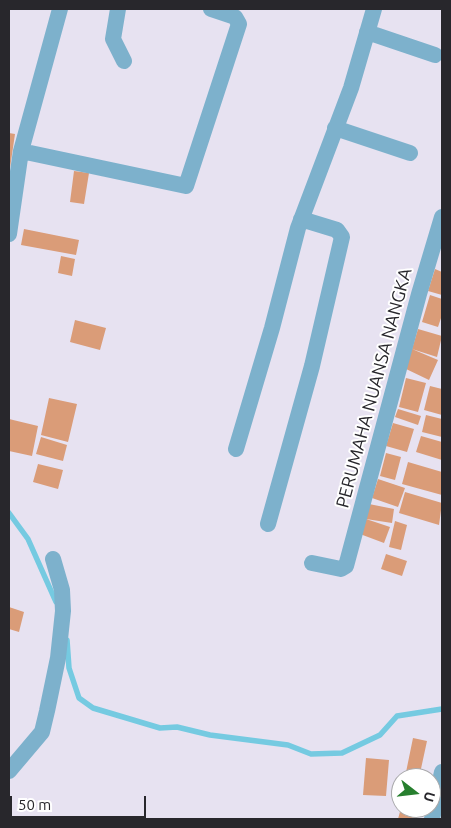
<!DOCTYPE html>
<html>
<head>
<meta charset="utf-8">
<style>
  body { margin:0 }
  #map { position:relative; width:451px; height:828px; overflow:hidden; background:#e7e2f1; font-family:Ubuntu,sans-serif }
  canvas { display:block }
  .frame { position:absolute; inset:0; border:10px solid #28272c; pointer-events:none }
  .north { position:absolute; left:391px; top:768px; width:50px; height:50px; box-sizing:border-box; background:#fff; border:1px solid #a9a9ab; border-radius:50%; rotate:106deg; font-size:14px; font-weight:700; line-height:20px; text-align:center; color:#28272c }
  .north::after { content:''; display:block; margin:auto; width:18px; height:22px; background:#277f2e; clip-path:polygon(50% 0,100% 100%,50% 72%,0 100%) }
  .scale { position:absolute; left:10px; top:796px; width:136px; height:22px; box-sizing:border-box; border:2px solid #28272c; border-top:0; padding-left:6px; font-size:15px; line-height:18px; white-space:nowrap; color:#28272c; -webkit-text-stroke:4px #fff; paint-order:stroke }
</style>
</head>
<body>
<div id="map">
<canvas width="451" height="828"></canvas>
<div class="frame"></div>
<div class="north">U</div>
<div class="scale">50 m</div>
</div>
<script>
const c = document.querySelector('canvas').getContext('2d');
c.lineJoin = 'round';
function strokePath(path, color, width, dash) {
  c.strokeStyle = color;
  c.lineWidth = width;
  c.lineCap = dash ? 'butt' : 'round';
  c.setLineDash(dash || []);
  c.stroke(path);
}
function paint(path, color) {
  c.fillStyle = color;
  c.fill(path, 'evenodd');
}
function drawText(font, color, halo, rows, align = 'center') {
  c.font = font + ' Ubuntu,sans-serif';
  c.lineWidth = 4;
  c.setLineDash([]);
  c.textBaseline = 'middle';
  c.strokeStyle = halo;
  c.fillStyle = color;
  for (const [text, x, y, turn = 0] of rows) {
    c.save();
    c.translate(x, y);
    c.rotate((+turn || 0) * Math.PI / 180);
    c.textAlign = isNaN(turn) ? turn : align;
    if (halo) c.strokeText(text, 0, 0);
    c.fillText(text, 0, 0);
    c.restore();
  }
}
const stream = new Path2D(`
  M9,513L28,539L56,602
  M67,640L69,668L79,698L93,708L160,728L177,727L210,735L288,745L311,754L342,753L380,735L397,716L442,709`);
const building = new Path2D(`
  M9,133L15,134L10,168H9Z
  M74,171L89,173L84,204L70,202Z
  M24,229L79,240L76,255L21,245Z
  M61,256L75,259L72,276L58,273Z
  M435,269L442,272V295L428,291Z
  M430,295L442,299V315L438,327L422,322Z
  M75,320L106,328L100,350L70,342Z
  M418,329L442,336L437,357L412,349Z
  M412,349L438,360L429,380L404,368Z
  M406,378L426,383L418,412L399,407Z
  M430,386L442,389V415L424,410Z
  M49,398L77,404L68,442L41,435Z
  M398,409L421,416L418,425L395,417Z
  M426,415L442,419V437L422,432Z
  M9,419L38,426L32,456L9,451Z
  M393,423L414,429L407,452L386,446Z
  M421,436L442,442V460L416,452Z
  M41,437L67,445L63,461L36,454Z
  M386,453L401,457L395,480L380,476Z
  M408,462L442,472V495L402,484Z
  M38,464L63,470L58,489L33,482Z
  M378,479L405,488L398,507L372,498Z
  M405,492L442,503L439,525L399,513Z
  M369,504L394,509L392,523L366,519L390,527L384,543L360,534Z
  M395,521L407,525L401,550L389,547Z
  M386,554L407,561L402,576L381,569Z
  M9,607L24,612L19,632L9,629Z
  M413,738L427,741L419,778L405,777Z
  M366,758L389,760L386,796L363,795Z
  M401,808H417L415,819H398Z`);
const street = new Path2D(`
  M118,9L113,39L124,61
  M367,32L435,55
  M335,128L410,153
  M21,151L186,186L239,24L235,17L211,9
  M9,234L21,151L60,9
  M236,449L272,328L298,228L351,88L374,9
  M268,524L312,366L342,237L337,230L301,219
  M312,563L341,569L346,566L419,294L442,217
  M9,771L42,732L47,711L58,658L63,611L62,590L53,559
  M432,819L442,772`);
const streetNames = [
  ["PERUMAHA NUANSA NANGKA",374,388,-75]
];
strokePath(stream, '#75cae1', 5.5);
paint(building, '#da9c78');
strokePath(street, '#7db1cc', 16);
drawText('18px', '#28272c', '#fff', streetNames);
</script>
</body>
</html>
